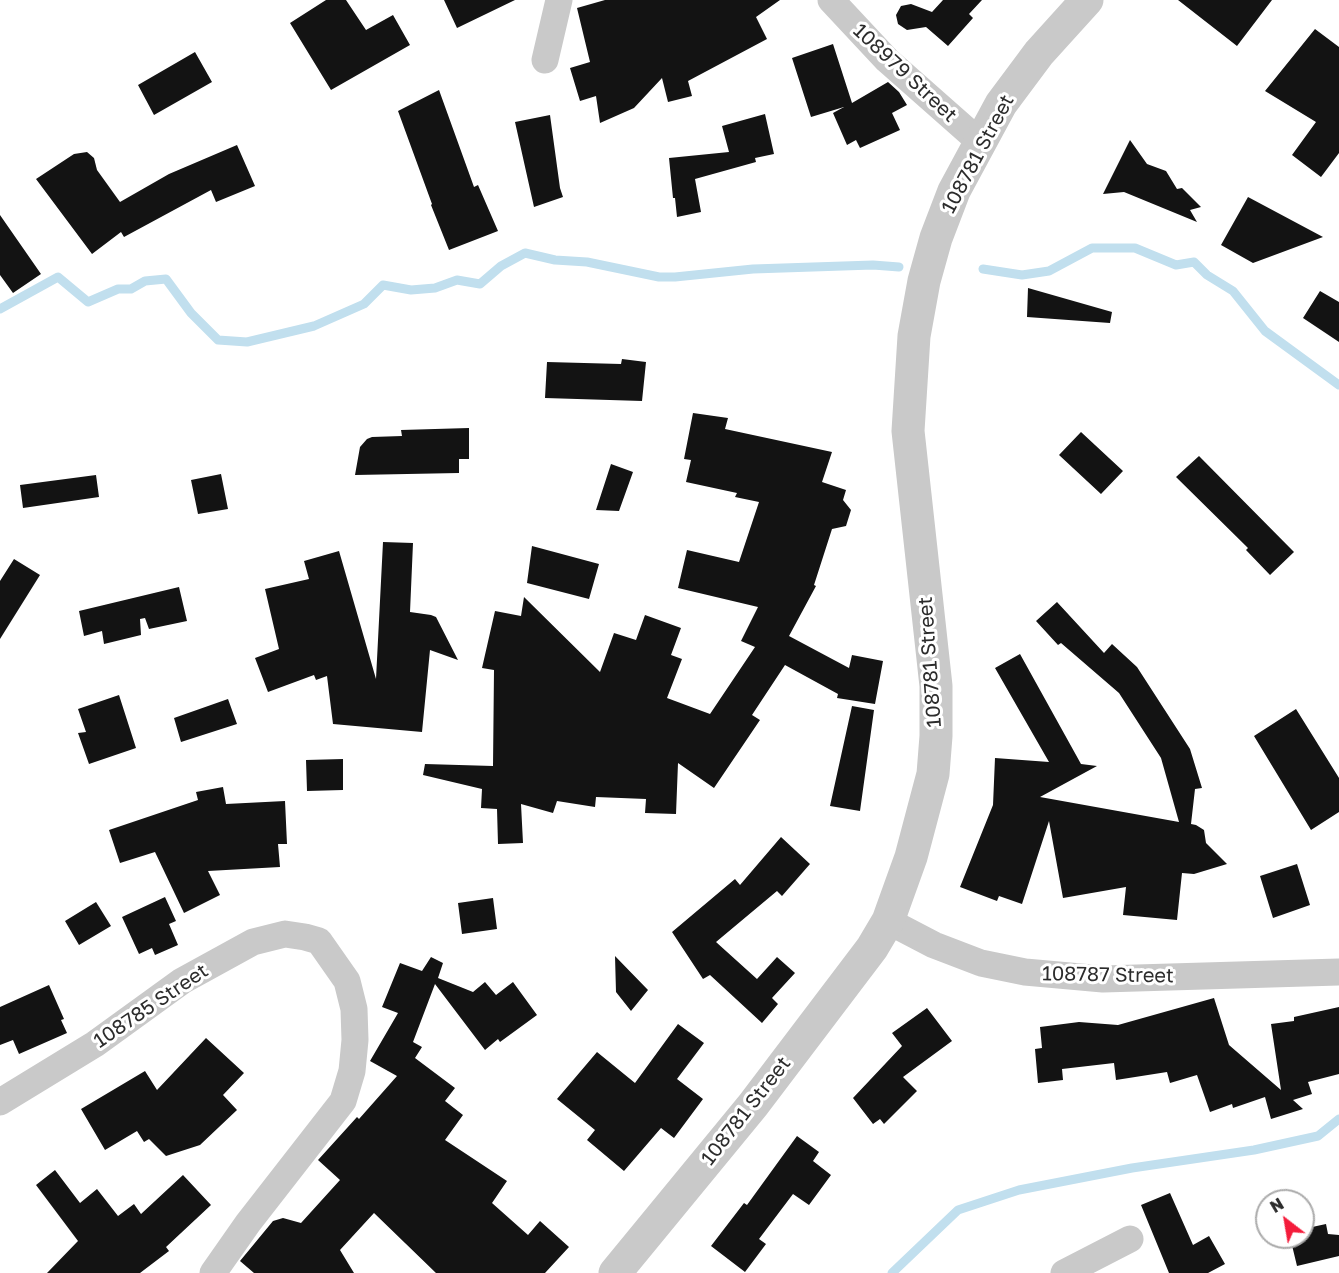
<!DOCTYPE html>
<html>
<head>
<meta charset="utf-8">
<style>
  body { margin:0 }
  #map { position:relative; width:1339px; height:1273px; overflow:hidden; background:#fff; font-family:"Golos Text",sans-serif }
  canvas { display:block }
  .north { position:absolute; left:1255px; top:1189px; width:60px; height:60px; box-sizing:border-box; background:#fff; border:2px solid #ababab; border-radius:50%; rotate:329deg; font-size:16px; font-weight:700; line-height:24px; text-align:center; color:#2c2c2c }
  .north::after { content:''; display:block; margin:auto; width:21px; height:27px; background:#f41c3b; clip-path:polygon(50% 0,100% 100%,50% 72%,0 100%) }
</style>
</head>
<body>
<div id="map">
<canvas width="1339" height="1273"></canvas>
<div class="north">N</div>
</div>
<script>
const c = document.querySelector('canvas').getContext('2d');
c.lineJoin = 'round';
function strokePath(path, color, width, dash) {
  c.strokeStyle = color;
  c.lineWidth = width;
  c.lineCap = dash ? 'butt' : 'round';
  c.setLineDash(dash || []);
  c.stroke(path);
}
function paint(path, color) {
  c.fillStyle = color;
  c.fill(path, 'evenodd');
}
function drawText(font, color, halo, rows, align = 'center') {
  c.font = font + ' "Golos Text",sans-serif';
  c.lineWidth = 6;
  c.setLineDash([]);
  c.textBaseline = 'middle';
  c.strokeStyle = halo;
  c.fillStyle = color;
  for (const [text, x, y, turn = 0] of rows) {
    c.save();
    c.translate(x, y);
    c.rotate((+turn || 0) * Math.PI / 180);
    c.textAlign = isNaN(turn) ? turn : align;
    if (halo) c.strokeText(text, 0, 0);
    c.fillText(text, 0, 0);
    c.restore();
  }
}
const stream = new Path2D(`
  M983,269L1022,275L1049,271L1092,248H1135L1176,265L1194,262L1207,275L1233,291L1265,331L1339,385
  M0,309L58,277L88,302L118,289H131L145,281L166,279L191,313L218,340L247,342L314,326L364,304L383,285L411,290L435,288L457,280L480,284L501,266L525,253L555,260L587,262L659,277H675L753,269L873,265L899,267
  M892,1273L958,1210L1019,1190L1132,1168L1254,1150L1318,1136L1339,1119`);
const building = new Path2D(`
  M326,0H346L366,30L393,15L410,45L331,90L290,23Z
  M444,0H515L457,28Z
  M605,0H780L756,17L767,39L688,81L692,96L668,102L662,78L634,108L600,123L596,96L580,101L570,68L590,62L577,8Z
  M943,0H982L969,14L973,18L948,46L926,27L907,30L898,24L896,15L901,6L911,4L932,12Z
  M1178,0H1272L1237,46Z
  M1315,29L1339,47V153L1321,177L1292,155L1316,122L1265,91Z
  M833,44L852,103L888,82L899,92L907,105L892,113L900,130L860,148L856,140L847,145L833,113L844,107L811,117L792,58Z
  M195,52L212,82L154,115L138,85Z
  M439,90L474,187L478,185L498,231L449,250L431,205L432,204L398,111Z
  M765,114L774,154L755,158L756,162L695,179L701,212L677,217L675,198H673L669,158L729,152L722,126Z
  M550,115L560,188L563,197L534,207L515,122Z
  M1130,140L1147,164L1166,171L1177,189L1182,188L1201,207L1190,210L1197,222L1124,192L1103,194Z
  M237,145L255,186L216,202L211,190L124,237L121,232L92,254L36,179L74,154L87,152L94,158L97,170L120,202L169,174Z
  M1248,197L1323,237L1253,263L1221,245Z
  M0,215L41,274L13,293L0,275Z
  M1028,288L1112,312L1110,323L1027,317Z
  M1320,291L1339,302V342L1303,318Z
  M622,359L646,362L642,401L545,398L547,362L621,364Z
  M693,413L728,418L725,429L832,452L822,482L846,490L843,500L851,510L846,526L832,529L814,585L816,586L789,636L849,668L852,655L883,661L875,704L837,698L838,694L785,665L752,715L760,720L714,788L678,763L676,814L645,813L646,799L596,797L595,807L557,801L553,813L521,804L523,843L498,844L497,809L481,808L482,789L423,775L425,764L493,766L494,670L482,668L495,611L521,616L524,597L600,672L614,633L636,640L645,615L681,628L671,655L682,659L667,698L710,714L755,647L741,641L758,607L678,588L687,550L739,562L759,502L735,497L737,493L686,482L691,460L684,459Z
  M469,428V459H459V473L355,475L360,447L367,439L372,437L402,436L401,430Z
  M1081,432L1123,471L1101,494L1059,455Z
  M1199,456L1294,552L1270,575L1246,550L1248,548L1176,477Z
  M611,464L633,472L619,511L596,510Z
  M221,474L228,509L198,514L191,480Z
  M96,475L99,497L23,508L20,485Z
  M383,542L413,543L410,612L431,615L436,617L458,660L430,650L422,732L333,724L327,676L316,680L314,675L268,692L255,658L279,649L265,589L309,579L304,561L339,551L376,679Z
  M532,546L599,564L589,599L527,583Z
  M14,559L40,575L0,639V581Z
  M179,587L187,621L149,629L145,618L140,619L141,635L104,644L102,631L84,636L79,611Z
  M1057,602L1104,653L1112,644L1137,667L1190,749L1202,788L1195,789L1191,824L1196,825L1204,830L1206,843L1227,864L1194,874L1182,873L1177,920L1123,915L1126,887L1063,898L1049,821L1022,904L999,896L997,901L960,887L993,805L995,758L1049,762L995,668L1020,654L1081,764L1097,766L1040,797L1179,822L1161,758L1119,693L1061,643L1058,645L1036,621Z
  M119,695L136,748L89,764L78,733L86,732L78,709Z
  M228,699L237,724L181,742L174,718Z
  M852,706L874,710L860,811L830,806Z
  M1296,709L1339,778V812L1311,830L1254,736Z
  M343,759V790L307,791L306,760Z
  M223,787L226,804L285,801L287,844H278L280,867L208,871L220,895L184,913L155,852L120,863L109,830L198,800L196,792Z
  M781,837L810,864L782,896L777,891L716,942L757,979L777,957L795,973L772,998L778,1004L762,1023L710,975L703,979L672,932L735,879L740,885Z
  M1297,864L1310,905L1273,918L1260,876Z
  M165,897L176,921L169,924L178,945L155,955L152,948L139,954L122,917Z
  M493,898L497,929L462,934L458,903Z
  M96,902L111,926L79,945L65,921Z
  M615,956L648,990L631,1011L616,992Z
  M431,957L443,963L438,978L473,992L485,982L496,995L513,982L537,1015L500,1042L498,1039L485,1050L435,984L413,1042L422,1047L415,1058L455,1088L445,1101L463,1115L445,1140L507,1181L492,1203L528,1235L540,1221L569,1247L545,1273H436L374,1213L340,1250L354,1273H254L240,1261L273,1221L283,1218L301,1223L340,1180L318,1160L357,1117L359,1119L397,1076L370,1061L398,1013L382,1007L400,963L422,971Z
  M49,985L64,1019L61,1020L67,1033L19,1054L13,1040L0,1045V1007Z
  M1214,998L1229,1045L1281,1090L1271,1024L1294,1021V1017L1339,1007V1074L1308,1082L1312,1094L1293,1100L1303,1109L1271,1119L1265,1097L1233,1108L1232,1104L1210,1112L1197,1075L1170,1083L1167,1072L1116,1080L1114,1063L1062,1069L1063,1080L1038,1083L1035,1049L1042,1048L1040,1027L1079,1022L1118,1025Z
  M927,1008L952,1041L903,1077L917,1091L884,1124L880,1119L873,1124L853,1098L902,1046L892,1033Z
  M678,1024L704,1043L677,1079L703,1099L674,1138L661,1128L624,1171L587,1140L595,1130L557,1099L597,1052L635,1083Z
  M206,1038L244,1073L223,1095L237,1110L200,1145L166,1156L149,1139L144,1142L137,1131L105,1150L81,1109L145,1071L157,1090Z
  M797,1136L819,1152L813,1161L831,1175L809,1205L793,1194L759,1239L766,1244L745,1272L711,1246L744,1203L747,1205Z
  M55,1170L80,1203L97,1189L118,1216L134,1204L141,1214L183,1175L211,1205L166,1247L169,1251L140,1273H47L78,1241L36,1185Z
  M1170,1193L1193,1245L1209,1236L1225,1264L1208,1273H1169L1141,1205Z
  M1326,1224L1328,1234L1339,1235V1256L1297,1266L1290,1237H1303V1229Z`);
const minor = new Path2D(`
  M831,0L887,60L981,143
  M545,60L559,0
  M888,921L934,945L981,963L1025,972L1103,979L1339,972
  M0,1102L95,1044L182,981L253,942L285,934L305,937L319,941L347,981L354,1009L355,1040L352,1071L343,1101L248,1223L213,1273
  M1064,1273L1130,1239`);
const tertiary = new Path2D(`
  M615,1273L753,1105L872,948L888,921L911,857L933,774L936,736V686L908,431L914,336L924,281L936,238L954,191L1001,104L1039,53L1087,0`);
const streetNames = [
  ["108979 Street",905,73,43],
  ["108781 Street",978,154,-62],
  ["108781 Street",930,662,-94],
  ["108787 Street",1108,975,1],
  ["108785 Street",151,1006,-34],
  ["108781 Street",746,1111,-52]
];
strokePath(stream, '#c1dfee', 9);
paint(building, '#131313');
strokePath(minor, '#c9c9c9', 27);
strokePath(tertiary, '#c9c9c9', 33);
drawText('20px', '#2c2c2c', '#fff', streetNames);
</script>
</body>
</html>
